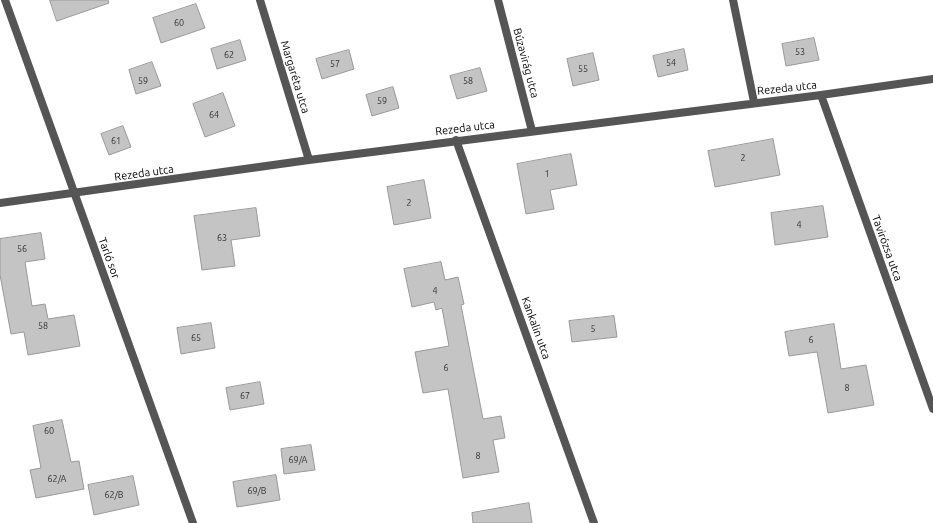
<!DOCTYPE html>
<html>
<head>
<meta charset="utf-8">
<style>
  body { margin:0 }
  canvas { display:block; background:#fff }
</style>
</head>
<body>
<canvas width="933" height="523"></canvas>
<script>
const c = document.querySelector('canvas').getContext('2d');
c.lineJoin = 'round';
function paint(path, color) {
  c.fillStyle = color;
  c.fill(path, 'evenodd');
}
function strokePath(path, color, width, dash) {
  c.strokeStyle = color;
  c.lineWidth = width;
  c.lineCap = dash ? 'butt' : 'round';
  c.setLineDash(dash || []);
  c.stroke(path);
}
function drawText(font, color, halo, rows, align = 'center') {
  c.font = font + ' Ubuntu,sans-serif';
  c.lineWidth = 3;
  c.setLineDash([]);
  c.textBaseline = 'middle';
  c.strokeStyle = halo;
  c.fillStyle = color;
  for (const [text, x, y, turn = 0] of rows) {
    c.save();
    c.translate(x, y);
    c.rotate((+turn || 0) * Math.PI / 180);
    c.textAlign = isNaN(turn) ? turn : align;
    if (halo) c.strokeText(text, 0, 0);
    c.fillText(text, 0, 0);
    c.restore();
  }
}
const building = new Path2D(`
  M50,0H108L109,3L57,21Z
  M196,4L205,28L161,43L153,18Z
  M814,38L819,60L786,66L782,44Z
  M240,40L246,60L217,69L211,49Z
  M684,49L688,70L658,77L653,56Z
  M349,50L354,69L322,79L316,59Z
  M593,53L599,80L573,86L567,59Z
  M152,62L161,86L136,94L129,70Z
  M480,68L487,91L457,99L450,76Z
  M393,87L399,108L372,116L366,95Z
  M223,93L235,126L205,137L193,104Z
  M123,126L131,147L109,155L101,134Z
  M773,139L780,175L715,187L708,151Z
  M571,154L577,185L550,190L554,209L526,214L517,164Z
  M424,180L431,218L394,225L387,187Z
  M823,206L828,237L775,245L771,213Z
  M256,208L260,236L231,240L235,266L202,270L194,216Z
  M41,233L45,259L25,262L32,306L45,304L48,319L74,315L80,346L28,355L24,332L11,334L0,275V239Z
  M441,262L445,280L458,277L464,304L461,305L483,419L501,416L505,438L493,440L499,472L463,478L448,389L423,393L415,352L449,346L442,308L436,310L434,302L412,307L404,269Z
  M614,316L617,337L572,342L569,321Z
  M211,323L215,348L181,354L177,328Z
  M834,324L841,369L866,365L874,405L828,413L817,352L789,356L785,332Z
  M260,382L264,404L230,410L226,388Z
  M62,420L71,462L79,461L84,489L36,498L30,470L41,468L33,426Z
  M311,445L315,470L284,474L281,449Z
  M276,475L280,500L237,507L233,482Z
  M133,476L139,505L94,515L88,485Z
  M529,503L532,523H473L472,513Z`);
const street = new Path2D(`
  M5,0L193,523
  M260,0L309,160
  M498,0L532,131
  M733,0L754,102
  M821,95L933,409
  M456,140L594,523
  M0,203L309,160L821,95L933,79`);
const numberNames = [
  ["60",179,23],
  ["53",800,52],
  ["62",229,55],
  ["54",671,63],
  ["57",335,64],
  ["55",583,69],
  ["59",143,81],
  ["58",468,81],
  ["59",382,101],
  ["64",214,115],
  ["61",116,141],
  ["2",743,158],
  ["1",547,174],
  ["2",409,203],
  ["4",799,225],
  ["63",222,238],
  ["56",22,249],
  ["4",435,291],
  ["58",43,326],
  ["5",593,329],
  ["65",196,338],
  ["6",811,340],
  ["6",446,368],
  ["8",847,388],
  ["67",245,396],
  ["60",49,431],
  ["8",478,456],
  ["69/A",298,460],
  ["62/A",57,479],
  ["69/B",257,491],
  ["62/B",114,495]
];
const streetNames = [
  ["Búzavirág utca",526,63,75],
  ["Margaréta utca",295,77,73],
  ["Rezeda utca",787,88,-6],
  ["Rezeda utca",465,128,-7],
  ["Rezeda utca",144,173,-8],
  ["Tavirózsa utca",887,248,70],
  ["Tarló sor",109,258,70],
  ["Kankalin utca",536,328,70]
];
paint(building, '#c4c4c4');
strokePath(building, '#999', 1);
strokePath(street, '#555', 8);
drawText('9px', '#313131', null, numberNames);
drawText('11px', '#000', '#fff', streetNames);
</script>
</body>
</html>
